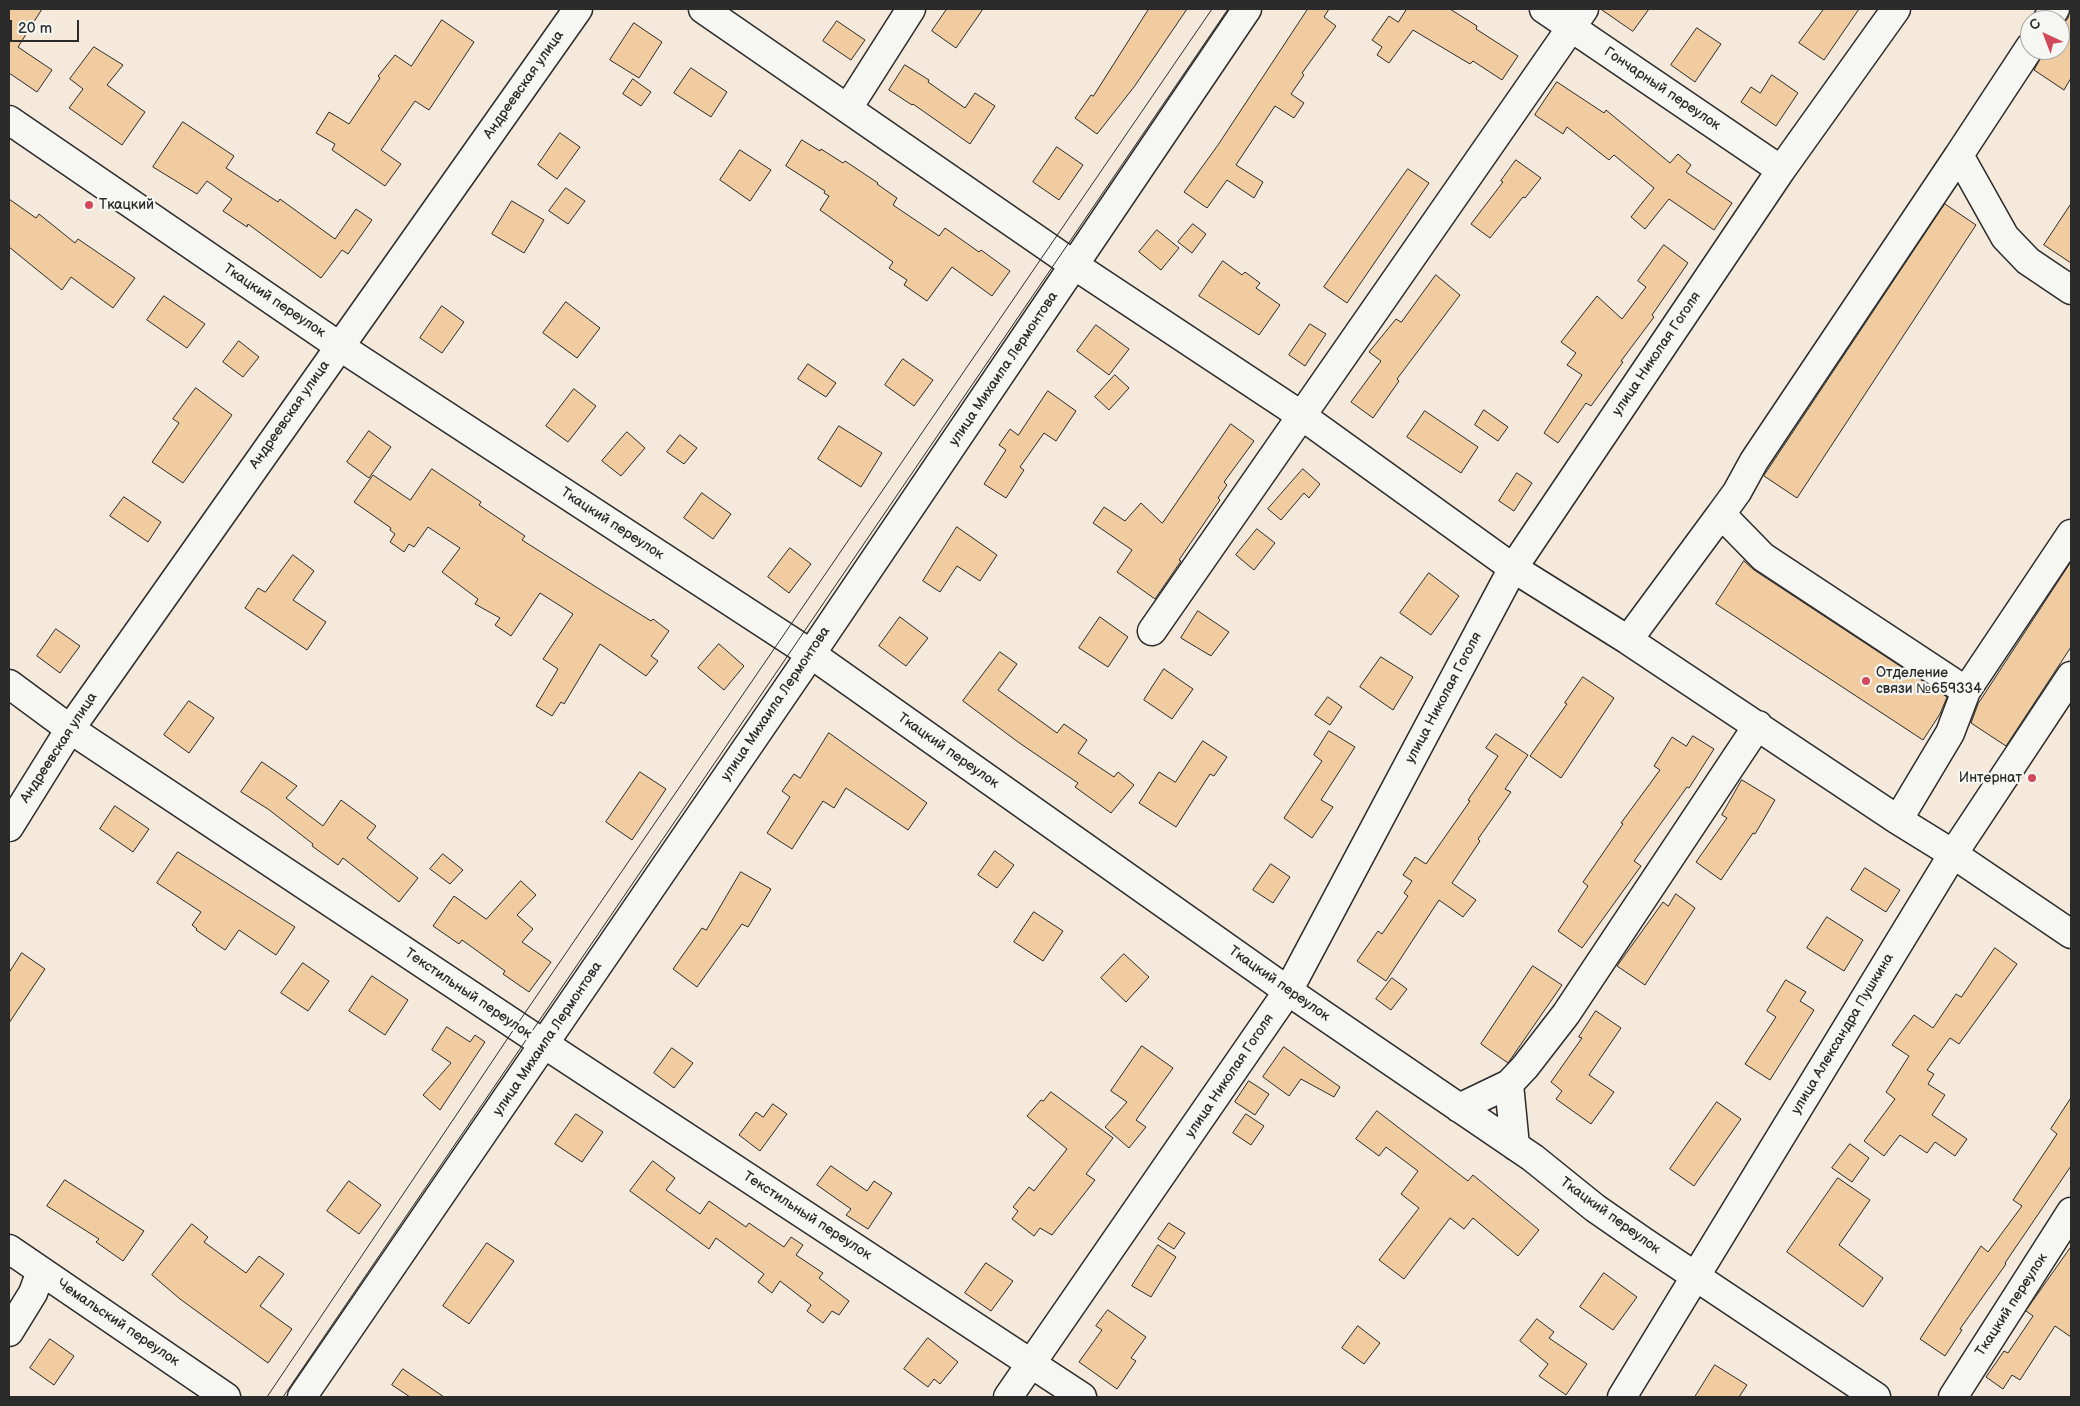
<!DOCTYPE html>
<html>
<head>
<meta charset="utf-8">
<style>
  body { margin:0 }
  #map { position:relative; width:2080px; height:1406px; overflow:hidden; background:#f4e9da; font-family:"Balsamiq Sans",sans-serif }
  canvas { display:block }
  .frame { position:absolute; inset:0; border:10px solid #2b2b2b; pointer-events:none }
  .north { position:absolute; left:2020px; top:10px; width:50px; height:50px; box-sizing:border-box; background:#f6f6f2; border:1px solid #a5a5a2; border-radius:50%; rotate:317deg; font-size:14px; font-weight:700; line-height:20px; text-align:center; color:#2b2b2b }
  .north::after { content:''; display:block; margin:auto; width:18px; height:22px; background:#d1495b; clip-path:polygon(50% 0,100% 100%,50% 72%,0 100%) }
  .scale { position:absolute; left:10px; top:20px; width:69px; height:22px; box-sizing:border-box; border:2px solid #2b2b2b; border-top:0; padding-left:6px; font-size:15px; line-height:18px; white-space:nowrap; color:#2b2b2b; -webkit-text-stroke:4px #f6f6f2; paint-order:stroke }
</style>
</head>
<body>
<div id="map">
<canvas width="2080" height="1406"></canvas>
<div class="frame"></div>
<div class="north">С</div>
<div class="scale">20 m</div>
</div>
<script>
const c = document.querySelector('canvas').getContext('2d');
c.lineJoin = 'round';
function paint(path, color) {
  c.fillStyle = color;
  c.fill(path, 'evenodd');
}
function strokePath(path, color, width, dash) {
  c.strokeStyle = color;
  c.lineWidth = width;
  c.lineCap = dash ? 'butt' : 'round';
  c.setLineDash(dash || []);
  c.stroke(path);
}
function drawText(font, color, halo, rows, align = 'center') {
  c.font = font + ' "Balsamiq Sans",sans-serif';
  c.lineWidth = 4.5;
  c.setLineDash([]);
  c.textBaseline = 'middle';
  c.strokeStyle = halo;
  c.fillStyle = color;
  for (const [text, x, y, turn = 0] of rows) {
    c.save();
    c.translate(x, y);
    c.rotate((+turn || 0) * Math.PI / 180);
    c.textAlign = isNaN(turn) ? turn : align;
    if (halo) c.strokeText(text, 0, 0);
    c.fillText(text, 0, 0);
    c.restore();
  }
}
const building = new Path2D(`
  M9,9H42L18,47L52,70L37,92L9,73Z
  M947,9H983L956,48L932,31Z
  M1149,9H1187L1134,87L1097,134L1075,118L1091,95L1093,96Z
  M1308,9H1329L1324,17L1336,26L1302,73L1304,75L1291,94L1304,103L1294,118L1275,106L1236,165L1263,182L1254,198L1227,180L1207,208L1184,192L1218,145Z
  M1407,9H1450L1477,26L1476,29L1518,56L1502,80L1473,61L1470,64L1413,30L1389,63L1377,55L1382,47L1372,40L1389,16L1398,22Z
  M1601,9H1649L1633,31Z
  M1824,9H1859L1824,60L1799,43Z
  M2070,9H2071V78L2064,90L2034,70L2045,50H2060V29L2068,18Z
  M442,20L474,42L429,110L415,101L381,150L401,164L385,186L332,150L335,144L316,133L329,112L349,124L380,78L378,76L395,55L411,66Z
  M837,21L865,40L851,60L823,41Z
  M634,23L662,42L639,78L610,60Z
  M1697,28L1721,44L1695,82L1671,65Z
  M94,47L123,65L107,85L145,112L122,145L69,108L83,89L70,79Z
  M905,65L929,80L928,82L965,108L975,93L995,106L970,144L913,104L912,105L889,90Z
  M691,68L727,92L711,117L674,93Z
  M1772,75L1798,93L1776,126L1741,102L1751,87L1760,93Z
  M633,79L651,92L641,106L623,94Z
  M1557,82L1604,113L1606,110L1670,163L1678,154L1691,165L1686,172L1732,203L1714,230L1669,199L1645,229L1631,217L1654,188L1614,155L1609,160L1567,127L1563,134L1535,115Z
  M183,122L234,156L226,168L278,202L280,199L335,239L356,209L372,220L348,254L342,250L321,278L248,224L247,227L223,211L232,199L207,181L197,194L153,167Z
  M560,133L580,147L557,179L538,165Z
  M802,140L820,151L821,149L843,163L845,161L878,183L877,184L897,198L893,205L939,236L945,228L979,252L981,250L1010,271L992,296L952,267L927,301L904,285L907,280L889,268L893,262L820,210L829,196L824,193L825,191L786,166Z
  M1057,147L1083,165L1059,200L1033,182Z
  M740,150L771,170L750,201L720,180Z
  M1516,160L1541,178L1525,198L1523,197L1490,238L1471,224L1503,182L1501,181Z
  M1408,169L1429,183L1347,303L1324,287Z
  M566,188L585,201L568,224L549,211Z
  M9,199L36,218L39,214L75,243L78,239L135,278L113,308L71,277L62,290L9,247Z
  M512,201L544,220L524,253L492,234Z
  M1945,204L1976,225L1797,498L1764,476Z
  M2071,204V263L2044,245Z
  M1193,224L1206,234L1192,253L1178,242Z
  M1157,230L1179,248L1161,270L1139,252Z
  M1664,245L1688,263L1652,315L1654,317L1621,361L1623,362L1591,406L1586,403L1558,443L1544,433L1582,375L1567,365L1576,353L1561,342L1597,296L1622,319L1646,287L1638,281Z
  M1223,261L1242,275L1245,272L1260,283L1256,288L1280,305L1259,335L1199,296Z
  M1436,275L1460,295L1397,379L1399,381L1373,418L1351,402L1381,361L1369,352L1396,319L1401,322Z
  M164,296L205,324L187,348L147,320Z
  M566,302L600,328L577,358L543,333Z
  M442,306L464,322L442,353L420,338Z
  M1310,324L1326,334L1305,366L1289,355Z
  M1096,325L1129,349L1109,375L1077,351Z
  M239,341L259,357L243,377L223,362Z
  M903,359L933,380L914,406L885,385Z
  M808,364L836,383L826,397L798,379Z
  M1115,375L1129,388L1109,410L1095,397Z
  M196,388L232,415L183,483L152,462L179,423L173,419Z
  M574,389L596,406L568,442L546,426Z
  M1048,391L1076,411L1056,441L1044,433L1020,467L1024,470L1006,498L984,484L1006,450L999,445L1010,429L1018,435Z
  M1484,410L1508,427L1498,441L1475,425Z
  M1425,411L1478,447L1461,473L1407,437Z
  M1231,424L1254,441L1224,482L1227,485L1218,498L1220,500L1179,560L1181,561L1155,599L1117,572L1132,550L1093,523L1104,507L1125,521L1141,503L1162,523Z
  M839,426L882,453L861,487L818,459Z
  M369,431L391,447L369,478L347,462Z
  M627,432L645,448L621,476L602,461Z
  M680,435L697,448L684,464L667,452Z
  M432,469L481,502L479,505L525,536L522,540L604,592L651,621L653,619L669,631L651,656L658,661L646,676L600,644L564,704L561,702L552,716L536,706L558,669L543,659L573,614L540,593L511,636L495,625L500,618L475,604L478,599L442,572L460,548L428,527L414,547L409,544L404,552L390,542L395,534L390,530L391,528L354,502L373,475L410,500Z
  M1303,469L1320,484L1309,498L1304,493L1281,520L1268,509Z
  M1517,473L1532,483L1514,511L1499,501Z
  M702,493L731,514L713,539L684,518Z
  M124,497L161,522L148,542L110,516Z
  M957,527L997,555L980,581L957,566L940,592L923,581Z
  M1257,529L1275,543L1254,570L1236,555Z
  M790,548L811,564L789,593L768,577Z
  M293,555L314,571L293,600L326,622L307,650L245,608L258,588L265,592Z
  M1744,561L1754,570L1947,697L1940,714L1923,740L1716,604Z
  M2071,562V647L2006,746L1971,723L1978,704Z
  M1429,573L1459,596L1431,635L1400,613Z
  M1198,611L1229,632L1211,656L1181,638Z
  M900,617L928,638L906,666L879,646Z
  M1100,617L1128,637L1108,667L1079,648Z
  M56,629L80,646L60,673L37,656Z
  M719,644L744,666L724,690L698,668Z
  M1000,652L1017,664L998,690L1057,733L1064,724L1087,740L1078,753L1114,777L1118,772L1134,785L1111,813L1075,787L1078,783L1018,742L963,701Z
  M1381,657L1413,677L1393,710L1360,687Z
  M1164,669L1193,689L1172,719L1144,700Z
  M1583,677L1614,698L1561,778L1530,756L1567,704L1565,703Z
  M1328,697L1342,707L1330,725L1315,715Z
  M189,701L214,718L189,753L164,735Z
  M1329,731L1355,747L1321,800L1333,807L1312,838L1284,818L1322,761L1314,755Z
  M829,733L927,803L908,830L846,788L834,808L823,801L792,849L767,833L790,797L782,791L794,774L800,778Z
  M1496,734L1528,755L1505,789L1511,792L1478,839L1480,841L1452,883L1476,900L1463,917L1439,900L1386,981L1357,961L1378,931L1382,934L1408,896L1404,893L1412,881L1403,875L1415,857L1426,864L1470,801L1468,800L1498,756L1486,748Z
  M1693,736L1714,749L1689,788L1687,787L1634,861L1641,866L1582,948L1558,931L1588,886L1583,882L1623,824L1621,823L1660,770L1654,766L1672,737L1686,746Z
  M1203,741L1227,757L1214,776L1210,774L1176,827L1139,803L1159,772L1175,782Z
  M262,762L297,786L286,798L323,826L341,800L376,826L367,838L418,878L399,902L343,858L338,865L312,846L313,844L268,809L241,792Z
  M640,772L666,789L632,840L606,822Z
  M1742,780L1775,800L1755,834L1753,833L1721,880L1696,862L1727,818L1722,815Z
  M115,806L149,829L133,852L100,829Z
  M995,851L1014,865L997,888L978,875Z
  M178,852L295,927L276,955L239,930L225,950L196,930L197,929L192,925L201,912L157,883Z
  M443,854L463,870L450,884L430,869Z
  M1271,864L1290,877L1273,903L1253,890Z
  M1865,868L1900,890L1886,912L1851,890Z
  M741,872L771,889L748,927L742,924L697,987L673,969L702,928L706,930Z
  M521,881L536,895L517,915L533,929L522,942L551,962L529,992L503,974L505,971L462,940L459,944L433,926L454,896L486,919Z
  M1676,894L1695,908L1645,985L1617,966L1663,902L1668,906Z
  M1034,912L1063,931L1043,961L1014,942Z
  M1827,917L1863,940L1844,971L1807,948Z
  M1995,948L2017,964L1959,1044L1950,1038L1927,1070L1934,1074L1928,1084L1945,1095L1932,1115L1967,1139L1955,1156L1935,1142L1927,1153L1900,1135L1884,1156L1864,1141L1895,1099L1886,1092L1909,1056L1892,1045L1914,1015L1933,1028L1956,994L1961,997Z
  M22,953L45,969L9,1023V973Z
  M1124,954L1149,977L1126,1002L1101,978Z
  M303,963L329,981L308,1011L281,993Z
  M1533,966L1562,985L1508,1063L1481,1044Z
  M372,976L408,1000L385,1035L349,1011Z
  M1392,978L1407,989L1391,1010L1376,999Z
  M1786,980L1806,992L1800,1001L1814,1010L1770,1080L1745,1064L1776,1017L1767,1011Z
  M1596,1011L1621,1028L1589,1075L1614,1092L1591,1124L1556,1099L1562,1091L1551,1082L1582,1038L1579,1037Z
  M447,1027L470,1042L475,1035L485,1042L440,1110L423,1095L451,1063L432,1050Z
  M1142,1046L1173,1068L1136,1120L1146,1127L1129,1148L1105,1127L1127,1102L1111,1091Z
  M1284,1047L1340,1087L1334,1097L1301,1079L1289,1096L1263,1077Z
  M672,1048L693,1063L674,1088L654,1073Z
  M1249,1081L1269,1094L1255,1115L1235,1102Z
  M1051,1092L1113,1138L1086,1174L1095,1180L1052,1235L1040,1228L1034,1236L1012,1219L1018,1211L1013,1207L1029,1187L1034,1191L1067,1149L1027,1116L1041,1100L1043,1101Z
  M2071,1098V1166L2005,1263L2006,1264L1960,1329L1962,1330L1945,1356L1920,1339L1981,1246L1988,1252L2022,1206L2013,1200L2057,1134L2051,1129Z
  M1717,1102L1741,1119L1694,1186L1670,1169Z
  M773,1104L787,1114L760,1151L739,1135L756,1112L763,1117Z
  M1377,1111L1468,1181L1473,1175L1539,1230L1518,1256L1473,1218L1464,1229L1450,1218L1404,1279L1379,1260L1419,1208L1401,1194L1418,1171L1386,1147L1379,1156L1356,1139Z
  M576,1114L603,1132L582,1162L555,1144Z
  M1246,1114L1264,1126L1251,1145L1233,1133Z
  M1850,1144L1869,1158L1852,1182L1832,1168Z
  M653,1161L675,1178L666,1190L700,1214L709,1201L746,1227L749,1223L784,1247L791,1237L803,1245L796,1255L823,1273L819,1278L849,1301L839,1315L832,1311L823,1323L807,1311L811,1305L780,1281L772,1293L758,1282L764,1274L716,1238L709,1249L630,1191Z
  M831,1166L867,1191L874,1181L892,1193L868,1229L846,1215L851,1209L817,1185Z
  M1838,1178L1870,1200L1839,1245L1883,1278L1863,1307L1787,1252Z
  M65,1180L144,1231L123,1261L96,1242L99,1239L47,1206Z
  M349,1181L381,1205L359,1234L327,1211Z
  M1169,1223L1185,1233L1174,1249L1158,1239Z
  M192,1224L208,1237L204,1242L246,1273L259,1256L284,1274L260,1306L292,1329L268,1363L180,1299L152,1275Z
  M487,1243L514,1261L469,1324L443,1306Z
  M1158,1245L1176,1257L1151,1297L1132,1286Z
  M2071,1247V1337L2055,1326L2020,1380L2012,1375L2003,1389L1986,1377L2004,1351L2008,1353L2033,1316L2026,1311Z
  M986,1263L1013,1281L991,1311L965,1293Z
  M1604,1273L1637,1297L1613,1330L1580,1307Z
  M1108,1310L1146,1337L1131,1358L1136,1361L1117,1389L1079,1362L1102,1330L1096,1326Z
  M1537,1319L1554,1332L1549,1338L1587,1364L1566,1395L1539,1376L1548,1364L1520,1341Z
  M1358,1326L1380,1343L1364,1364L1342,1348Z
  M928,1338L958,1362L940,1384L934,1379L928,1387L904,1369Z
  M50,1339L74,1356L54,1385L30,1368Z
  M1715,1365L1747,1385L1739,1397H1695Z
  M403,1369L444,1397H410L392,1385Z`);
const minor = new Path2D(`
  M703,9L1074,265L1302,416L1513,568L1628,640L1898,820L1953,854L1622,1397
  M1544,9L1781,170
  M2047,20L2055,9
  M848,108L911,9
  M9,120L339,346L811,654L1288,991L1533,1158L1595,1208L1644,1242L1876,1397
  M1959,155L2030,47
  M1152,631L1584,9
  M1628,640L1721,514
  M9,684L70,729L529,1034L1082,1397
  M1966,691L2071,534
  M1898,820L1950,733L1966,691L1763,557L1721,514L1737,492L1754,461L1959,155L2005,237L2028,261L2071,290
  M9,827L70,729L578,9
  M1509,1084L1515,1146
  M1459,1108L1509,1084L1525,1067L1566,1014L1758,725
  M9,1249L226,1397
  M9,1332L33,1293L41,1271
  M302,1397L811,654L1247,9
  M1008,1397L1288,991L1513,568L1781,170L1896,9
  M1953,1397L2071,1212`);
const major = new Path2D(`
  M2071,676L1953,854L2071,934`);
const tram = new Path2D(`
  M267,1397L516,1026L1212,9
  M283,1397L1228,9`);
const markers = [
  [89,205,5,"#d1495b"],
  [1866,681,5,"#d1495b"],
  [2032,778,5,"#d1495b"]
];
const streetNames = [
  ["Андреевская улица",524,85,-55],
  ["Гончарный переулок",1662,89,34],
  ["Ткацкий переулок",274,301,34],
  ["улица Николая Гоголя",1657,354,-56],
  ["улица Михаила Лермонтова",1004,369,-56],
  ["Андреевская улица",290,415,-55],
  ["Ткацкий переулок",612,524,33],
  ["улица Николая Гоголя",1444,698,-62],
  ["улица Михаила Лермонтова",776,704,-56],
  ["Андреевская улица",59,748,-57],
  ["Ткацкий переулок",948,751,35],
  ["Ткацкий переулок",1279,984,35],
  ["Текстильный переулок",468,994,34],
  ["улица Александра Пушкина",1843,1034,-59],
  ["улица Михаила Лермонтова",548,1039,-56],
  ["улица Николая Гоголя",1230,1076,-56],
  ["Текстильный переулок",807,1216,33],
  ["Ткацкий переулок",1610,1216,36],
  ["Ткацкий переулок",2012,1305,-57],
  ["Чемальский переулок",118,1323,34]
];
const poiNames = [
  ["Ткацкий",99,205],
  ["Отделение",1876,673],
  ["связи №659334",1876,689],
  ["Интернат",2022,778,"right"]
];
paint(building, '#f1cca1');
strokePath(building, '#2b2b2b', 1);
strokePath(minor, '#2b2b2b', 31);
strokePath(major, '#2b2b2b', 31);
strokePath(minor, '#f6f6f2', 28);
strokePath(major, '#f6f6f2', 28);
strokePath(tram, '#2b2b2b', 1);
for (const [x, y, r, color] of markers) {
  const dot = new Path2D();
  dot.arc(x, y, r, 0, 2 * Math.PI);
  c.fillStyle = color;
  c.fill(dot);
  strokePath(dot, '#f6f6f2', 2);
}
drawText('14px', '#2b2b2b', '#f6f6f2', streetNames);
drawText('14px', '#2b2b2b', '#f6f6f2', poiNames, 'left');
</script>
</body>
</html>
